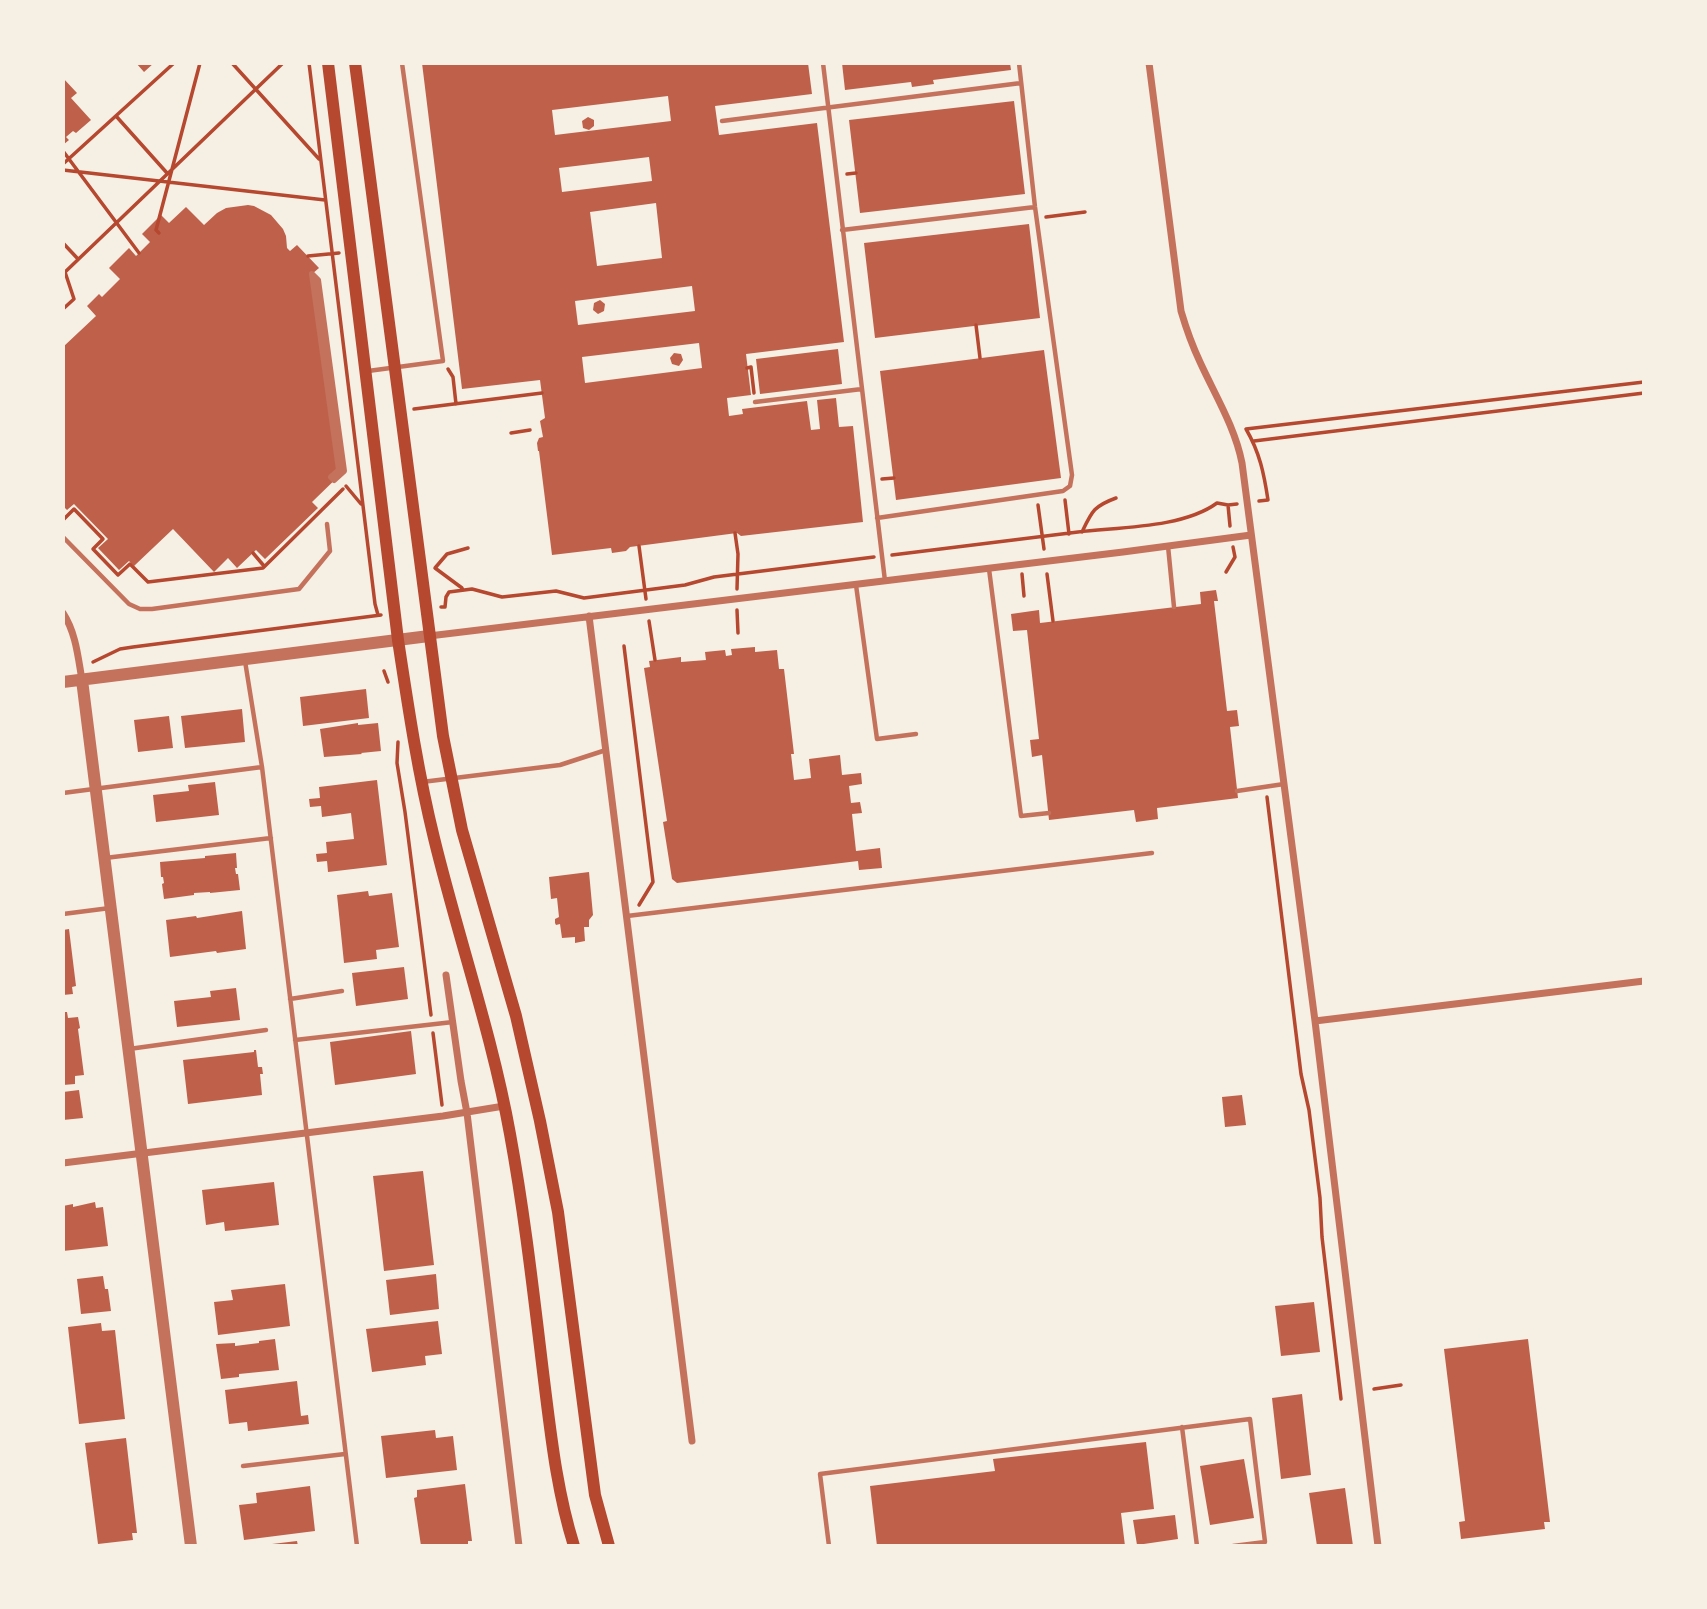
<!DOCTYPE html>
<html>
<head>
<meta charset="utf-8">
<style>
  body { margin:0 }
  #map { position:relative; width:1707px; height:1609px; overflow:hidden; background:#f6efe4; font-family:Mulish,sans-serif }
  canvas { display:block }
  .frame { position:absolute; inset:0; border:65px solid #f6efe4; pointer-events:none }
</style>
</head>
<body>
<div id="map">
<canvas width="1707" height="1609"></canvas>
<div class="frame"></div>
</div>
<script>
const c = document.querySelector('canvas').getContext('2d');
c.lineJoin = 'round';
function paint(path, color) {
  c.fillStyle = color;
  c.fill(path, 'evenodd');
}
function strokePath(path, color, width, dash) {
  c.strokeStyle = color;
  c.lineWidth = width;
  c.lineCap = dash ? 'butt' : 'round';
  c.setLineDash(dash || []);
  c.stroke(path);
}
const building = new Path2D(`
  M136,63H154L144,72Z
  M422,63H808L812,94L715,106L719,135L817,123L844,342L746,354L751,395L727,398L729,416L743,414L742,409L807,401L811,430L820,429L817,400L836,398L839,427L853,426L863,522L741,536L737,533L630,547L626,551L612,553L611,548L552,555L539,451H538L537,443L539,438L543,437L540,421L545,418L540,380L462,389ZM668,96L671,121L555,135L552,110ZM649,157L652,181L562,192L559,168ZM656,203L662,258L597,266L590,212ZM692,286L695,311L578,325L575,301ZM699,343L702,368L585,383L582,357Z
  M842,63H1010L1011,70L933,80L934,84L912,87L911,82L845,90Z
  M63,78L77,93L71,98L91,120L76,133L73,131L66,137L69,140L63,145Z
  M1014,101L1025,194L860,213L849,120Z
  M588,117L594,120V126L589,130L583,128L582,121Z
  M248,205L254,206L271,215L283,229L286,236L287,248L290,251L297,245L319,268L312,274L344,471L312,502L318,508L265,559L256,550L237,568L228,558L214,572L173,529L134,566L129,561L119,570L98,548L108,539L74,504L67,510L63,506V347L96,316L87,306L99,294L102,297L120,279L109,268L129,248L136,256L150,242L142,234L161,215L169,223L186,207L204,225L217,213L226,208Z
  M1029,224L1040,318L875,338L864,243Z
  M600,300L605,304L604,311L598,314L593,310L594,303Z
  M838,349L842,384L760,394L756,359Z
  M1044,350L1061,478L896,500L880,371Z
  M674,353L681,354L683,360L679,366L672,364L670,358Z
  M1216,590L1218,601H1214L1227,711L1237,710L1239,726L1230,727L1238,798L1157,808L1158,819L1136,822L1134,810L1049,820L1042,755L1032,757L1030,740L1039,739L1027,630L1013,631L1011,614L1039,610L1040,623L1201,604L1200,592Z
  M755,647V652L777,650L779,669H784L794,754H791L794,780L811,778L809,759L840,755L842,775L861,773L862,784L849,786L851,803L860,802L862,813L852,814L856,851L880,848L882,868L859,870L858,861L677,883L672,879L663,822L667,821L644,668L650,667L649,661L681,657V662L706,660L705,652L725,650L726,656L732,655L731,649Z
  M366,689L369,718L303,726L300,697Z
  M242,709L245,742L185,748L181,716Z
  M169,716L173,748L138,752L134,720Z
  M358,723V725L378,723L381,751L361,753L362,754L324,757L320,729Z
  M377,780L387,865L328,872L327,861L317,862L316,854L327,853L326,842L354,839L351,813L322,817L321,806L310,807L309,799L320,798L319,787Z
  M215,782L219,815L156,822L153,795L189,791L188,785Z
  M236,853L237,868H235L236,874H238L240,890L210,893V892L194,893V895L164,899L162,884L164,883L163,877H161L160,862L205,858V856Z
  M589,872L593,915L589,920V927H584L585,941L575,943V937L562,938L560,924L556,925L555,923V919L559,917L557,898L551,899L549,877Z
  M368,891L369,896L392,893L399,947L376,950L377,959L344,963L337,895Z
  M242,911L246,949L217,953L216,951L170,957L166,920L196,916L197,918Z
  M69,929L76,986L72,987L73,994L63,995V930Z
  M404,967L408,999L356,1006L352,973Z
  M236,988L240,1020L177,1027L174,1001L211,997L210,991Z
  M63,1012H67L68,1018L78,1017L80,1028L78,1029L84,1075L75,1076V1084L63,1085Z
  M411,1031L416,1074L335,1085L330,1042Z
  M254,1050H256L258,1067H262L263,1074H260L262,1095L188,1104L183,1060L254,1052Z
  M79,1090L83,1118L63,1120V1092Z
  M1242,1095L1246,1125L1225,1127L1222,1097Z
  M423,1171L434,1265L384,1271L373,1176Z
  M274,1182L279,1225L225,1231L224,1222L206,1225L202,1190Z
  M95,1202L96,1208L103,1207L108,1246L63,1251V1206L73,1204V1207Z
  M436,1274L439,1309L390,1315L386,1280Z
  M103,1276L105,1289H108L111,1311L81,1314L77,1279Z
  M285,1284L290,1326L218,1335L214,1302L233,1300L231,1290Z
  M1314,1302L1320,1352L1281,1356L1275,1306Z
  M438,1321L442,1354L425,1356L426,1365L372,1372L366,1329Z
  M101,1323L102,1331L115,1330L125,1419L79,1424L68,1327Z
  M275,1339L279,1370L239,1374V1377L221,1379L216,1344L235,1343V1346L259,1343V1341Z
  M1528,1339L1550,1522H1544L1545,1529L1461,1539L1459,1522L1465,1521L1444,1349Z
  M297,1381L301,1416L308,1415L309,1424L248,1431L247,1422L229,1424L225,1390Z
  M1302,1394L1311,1475L1281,1479L1272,1398Z
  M435,1430L436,1438L453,1436L457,1470L386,1478L381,1436Z
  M126,1438L137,1533H132L133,1540L98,1544L85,1443Z
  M1146,1442L1154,1509L1121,1513L1125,1546H877L870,1486L995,1471L993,1459Z
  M1244,1459L1254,1518L1210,1525L1200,1466Z
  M465,1484L472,1541H468V1546H421L414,1498L417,1497V1490Z
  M310,1486L315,1531L244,1540L239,1505L257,1503L256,1493Z
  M1345,1488L1353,1546H1317L1309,1493Z
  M1175,1515L1178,1539L1137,1545L1133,1520Z
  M297,1541L298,1546H272V1544Z`);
const path = new Path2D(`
  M232,63L319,159
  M309,63L375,604L378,615
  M116,116L167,173
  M63,151L139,253
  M63,164L174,63
  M63,170L325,200
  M847,174L856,173
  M1046,217L1085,212
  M159,233L156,230L200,63
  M63,243L78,259
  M308,256L339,253
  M63,274L283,63
  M63,309L74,299L65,272
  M976,325L980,358
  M747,368L751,367L754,393
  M448,369L453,377L456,404
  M414,409L542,393
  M511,433L530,430
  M1254,441L1644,393
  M882,479L894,478
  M346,486L361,504
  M1065,500L1069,534
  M1259,501L1268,500C1264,474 1260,453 1246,429L1644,382
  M1038,505L1044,549
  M63,520L74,509L103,539L93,549L118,575L130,564L148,582L263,568L343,489
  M1230,526L1228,505L1237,504
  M1082,532C1092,511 1094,506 1116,498
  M735,533L738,554L737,589
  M639,546L646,599
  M253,553L264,566
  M892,555C954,547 1016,540 1078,532C1120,527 1183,528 1217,503L1228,505
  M1226,572L1235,557L1233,547
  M1022,574L1024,596
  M1047,574L1053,621
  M462,588L435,568L447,554L468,548
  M441,607H445L446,597L449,592L472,589L502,597L556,591L584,598L685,585L714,577L874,557
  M737,610L738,633
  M649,621L655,660
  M624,646L653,882L639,905
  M93,662L120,649L133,647L381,615
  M384,671L388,682
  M398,742L397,763L405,812L431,1015
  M1267,797L1301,1074L1309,1110L1320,1198L1322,1237L1341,1399
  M433,1033L442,1105
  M1374,1389L1401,1385`);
const service = new Path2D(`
  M823,63L885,581
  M722,121L1021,83
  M842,230L1035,207
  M368,371L443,361L402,63
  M755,402L862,389
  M877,518L1063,491L1070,486L1072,475L1035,207L1019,63
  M63,537L129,604L140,609H152L299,589L330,551L327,524
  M1168,546L1174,607
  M989,569L1021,816L1049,813
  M856,585L877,739L916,734
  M245,661L262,767L357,1546
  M422,782L560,765L606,750
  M1237,791L1284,784
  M63,793L262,767
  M105,858L271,838
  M63,914L110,908
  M627,916L1152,853
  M290,999L342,991
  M295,1040L453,1022
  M129,1049L266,1030
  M1182,1427L1197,1546
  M243,1466L345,1454
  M829,1546L820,1474L1250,1419L1265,1542L1233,1546`);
const pedestrian = new Path2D(`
  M312,274L318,280L344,471L334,480L331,477L339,470Z`);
const minor = new Path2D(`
  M1149,63L1181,311C1186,328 1192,345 1200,362C1215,395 1235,427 1242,463L1315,1021L1378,1546
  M63,613C76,633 78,657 82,680
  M589,616L692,1441
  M429,636L1123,552L1251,535
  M446,975L461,1081L467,1113L519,1546
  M1315,1021L1644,981
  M63,1163L443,1116L504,1106`);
const tertiary = new Path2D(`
  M82,680L191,1546
  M63,682L429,636`);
const secondary = new Path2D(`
  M328,63L398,640C408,706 418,773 434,838C458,937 492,1034 510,1134C525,1216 534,1298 544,1380C551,1436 557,1492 574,1546
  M355,63L443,736L462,830L516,1016L540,1121L558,1212L595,1495L609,1546`);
paint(building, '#bf614a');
strokePath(path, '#b5482f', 3.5);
strokePath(service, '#c5725c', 4.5);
strokePath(pedestrian, '#c5725c', 6);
strokePath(minor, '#c5725c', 7);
strokePath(tertiary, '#c5725c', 12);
strokePath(secondary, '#b5482f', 12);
</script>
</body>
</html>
